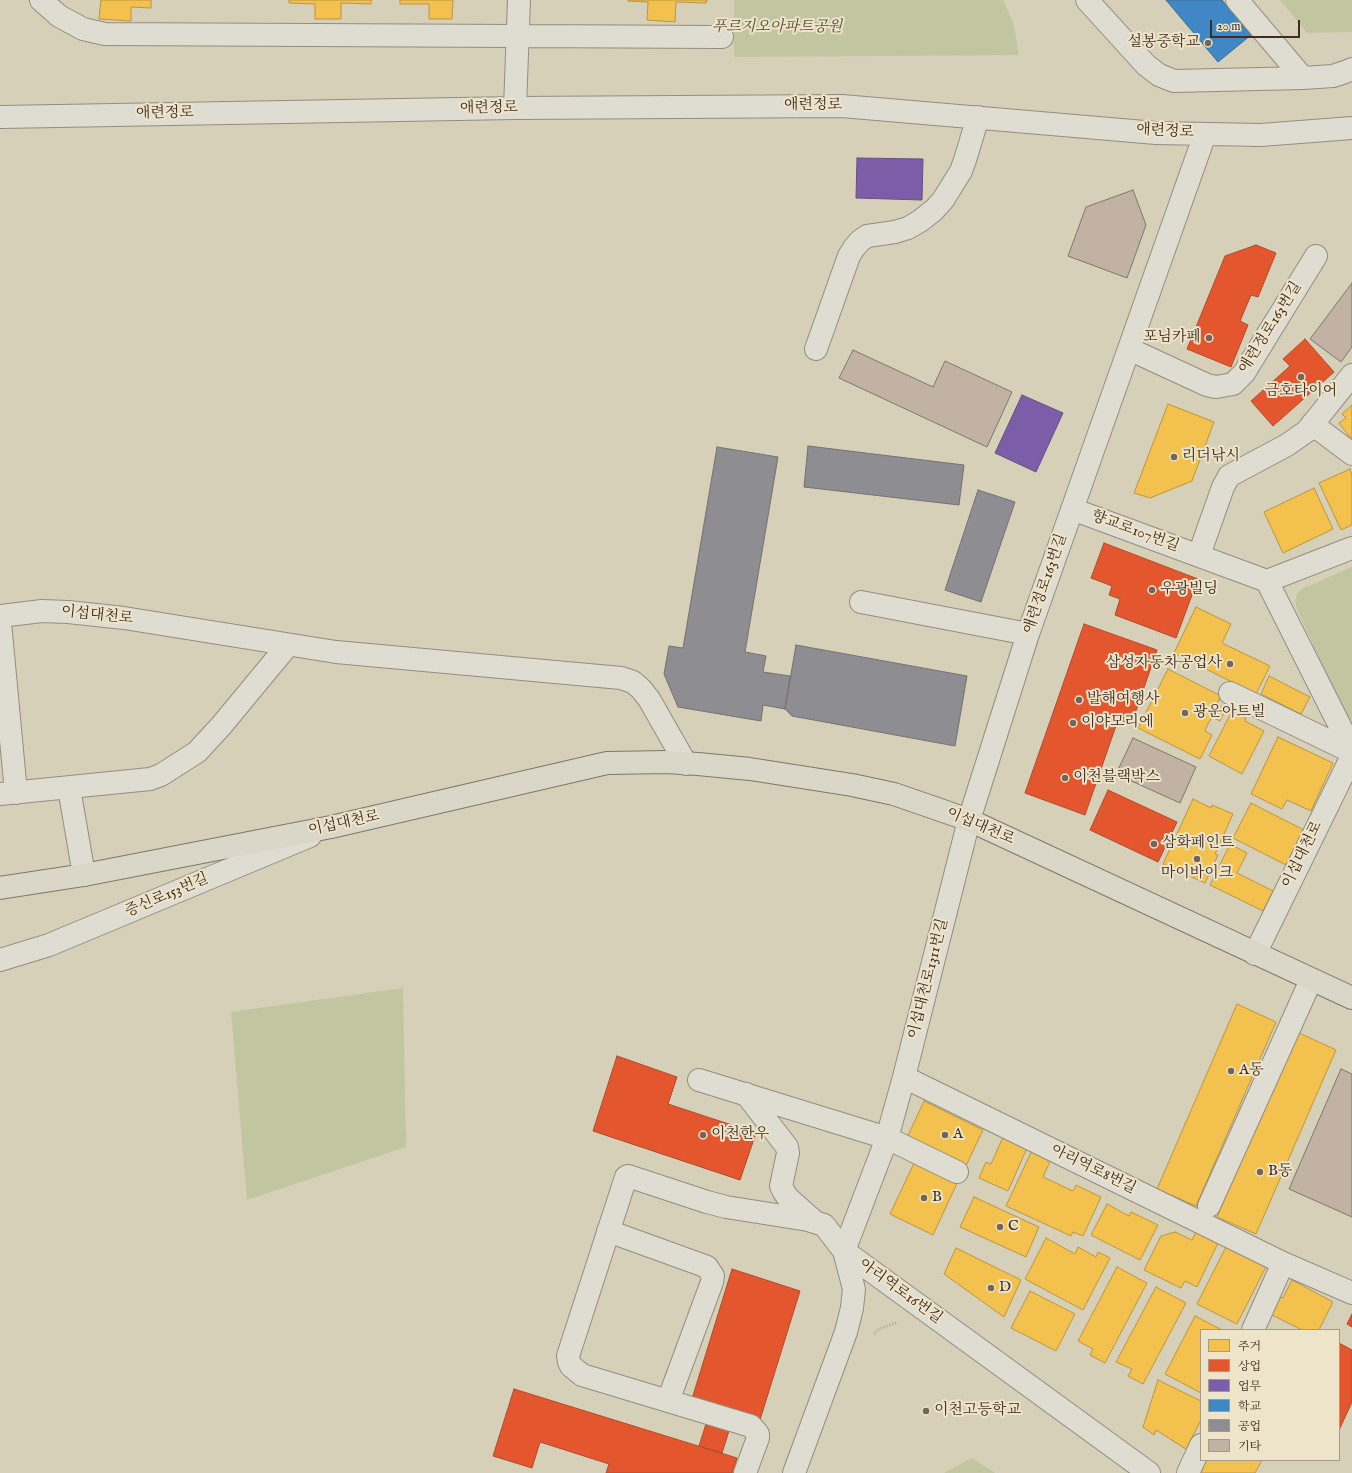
<!DOCTYPE html>
<meta charset="utf-8">
<style>
body{margin:0}
#map{position:relative;width:1352px;height:1473px;overflow:hidden;background:#d6d0b9;font-family:"IM FELL English","Noto Serif KR",serif}
canvas{display:block}
.legend{position:absolute;left:1200px;top:1329px;width:140px;height:132px;box-sizing:border-box;background:#ede4c9;border:1px solid #a79a87;margin:0;padding:5px 7px;list-style:none;font-size:12px;color:#3f2c23}
.legend li{display:flex;align-items:center;gap:8px;height:20px}
.legend b{width:20px;border:1px solid #a79a87}
.scale{position:absolute;left:1210px;top:20px;width:90px;height:18px;box-sizing:border-box;border:2px solid #3f2c23;border-top:0;padding-left:5px;font-size:12px;line-height:14px;white-space:nowrap;color:#3f2c23;-webkit-text-stroke:3px #ede4c9;paint-order:stroke}
</style>
<div id="map">
<canvas width="1352" height="1473"></canvas>
<ul class="legend">
<li><b style="height:11px;background:#f2c14e"></b>주거</li>
<li><b style="height:11px;background:#e4572e"></b>상업</li>
<li><b style="height:11px;background:#7b5ea7"></b>업무</li>
<li><b style="height:11px;background:#3f88c5"></b>학교</li>
<li><b style="height:11px;background:#8d8d92"></b>공업</li>
<li><b style="height:11px;background:#c1b2a3"></b>기타</li>
</ul>
<div class="scale">20 m</div>
</div>
<script>
const g = document.querySelector('canvas').getContext('2d');
g.lineJoin = 'round';
function paint(path, color) { g.fillStyle = color; g.fill(path, 'evenodd'); }
const toPath = rows => new Path2D(rows.map(r => 'M' + r).join(''));
function strokePath(path, color, width, dash) { g.strokeStyle = color; g.lineWidth = width; g.lineCap = dash ? 'butt' : 'round'; g.setLineDash(dash || []); g.stroke(path); }
function drawText(font, color, halo, rows, align = 'center') {
  g.font = font + ' "IM FELL English","Noto Serif KR",serif'; g.lineWidth = 4; g.setLineDash([]); g.textBaseline = 'middle'; g.strokeStyle = halo; g.fillStyle = color; for (const [text, x, y, turn = 0] of rows) {
    g.save(); g.translate(x, y); g.rotate((+turn || 0) * Math.PI / 180); g.textAlign = isNaN(turn) ? turn : align; if (halo) g.strokeText(text, 0, 0); g.fillText(text, 0, 0); g.restore();
  }
}
const green = toPath([
 [734,0,1003,0,1013,22,1019,55,734,57],
 [1280,0,1352,0,1352,32,1307,33],
 [1352,567,1352,731,1297,609,1295,601,1297,594,1302,589],
 [403,988,406,1147,247,1200,231,1012],
 [972,1458,995,1473,944,1473]
]);
const homes = toPath([
 [101,0,151,0,151,8,131,7,131,21,99,19,101,0],
 [289,0,371,0,371,4,341,3,341,19,315,19,315,4,289,3,289,0],
 [400,0,453,0,452,19,429,19,429,4,400,4,400,0],
 [628,0,707,0,706,3,676,2,675,22,647,20,648,2,628,1,628,0],
 [1168,404,1214,422,1192,481,1150,498,1134,493,1168,404],
 [1352,405,1352,440,1339,423,1346,418,1342,414,1352,405],
 [1350,469,1352,475,1352,525,1341,530,1319,483,1350,469],
 [1314,488,1333,529,1283,553,1264,512,1314,488],
 [1196,607,1231,624,1222,643,1270,666,1256,694,1174,653,1196,607],
 [1168,669,1221,696,1217,704,1226,709,1220,721,1212,717,1208,724,1205,731,1212,735,1200,759,1138,728,1168,669],
 [1269,676,1310,697,1301,714,1261,694,1269,676],
 [1232,711,1246,718,1245,721,1264,731,1242,774,1209,756,1232,711],
 [1278,737,1333,763,1311,811,1287,800,1282,809,1251,794,1278,737],
 [1193,799,1211,808,1212,805,1233,814,1215,854,1218,855,1205,883,1163,864,1193,799],
 [1251,803,1304,830,1286,865,1233,838,1251,803],
 [1230,844,1247,853,1237,873,1273,891,1263,911,1210,885,1230,844],
 [1237,1004,1276,1022,1196,1206,1157,1189,1237,1004],
 [1297,1032,1336,1050,1256,1234,1217,1217,1297,1032],
 [924,1101,983,1130,965,1168,906,1140,924,1101],
 [1003,1137,1027,1148,1008,1191,979,1178,986,1162,991,1164,1003,1137],
 [1033,1148,1052,1157,1043,1177,1073,1191,1076,1185,1101,1197,1083,1236,1073,1232,1071,1236,1006,1206,1033,1148],
 [915,1161,958,1181,933,1235,890,1214,915,1161],
 [974,1197,1039,1227,1026,1257,960,1227,974,1197],
 [1107,1204,1129,1216,1131,1212,1158,1225,1140,1260,1091,1235,1107,1204],
 [1175,1232,1192,1240,1196,1232,1218,1243,1197,1287,1185,1281,1181,1288,1144,1270,1161,1236,1175,1232],
 [1046,1238,1075,1254,1078,1247,1096,1257,1098,1252,1110,1258,1083,1310,1025,1279,1046,1238],
 [1229,1241,1269,1261,1237,1324,1197,1304,1229,1241],
 [956,1248,1021,1280,1004,1317,944,1274,956,1248],
 [1117,1267,1147,1283,1105,1363,1090,1355,1093,1349,1078,1341,1117,1267],
 [1292,1280,1333,1302,1319,1330,1302,1330,1270,1314,1280,1297,1283,1298,1292,1280],
 [1156,1287,1186,1303,1143,1384,1128,1376,1132,1369,1116,1362,1156,1287],
 [1030,1291,1075,1314,1056,1351,1011,1328,1030,1291],
 [1195,1316,1222,1330,1201,1330,1201,1393,1165,1374,1195,1316],
 [1158,1380,1201,1401,1201,1420,1186,1449,1156,1430,1154,1435,1143,1427,1158,1380],
 [1202,1460,1262,1460,1255,1473,1196,1473,1202,1460]
]);
const shops = toPath([
 [1256,245,1276,253,1258,297,1251,295,1240,321,1248,325,1231,367,1187,349,1225,256,1256,245],
 [1305,339,1334,372,1273,426,1251,401,1290,366,1283,359,1305,339],
 [1104,543,1198,579,1176,638,1115,615,1120,599,1109,595,1112,586,1091,578,1104,543],
 [1084,624,1157,650,1131,725,1118,720,1085,815,1025,793,1084,624],
 [1108,790,1177,822,1158,862,1090,830,1108,790],
 [617,1056,677,1077,668,1104,756,1133,740,1180,593,1131,617,1056],
 [732,1269,800,1291,759,1423,691,1402,732,1269],
 [1352,1314,1352,1327,1347,1324,1352,1314],
 [1339,1343,1352,1350,1352,1402,1339,1430,1339,1343],
 [514,1389,737,1458,732,1473,606,1473,609,1464,540,1442,532,1468,493,1456,514,1389],
 [711,1408,734,1415,722,1453,699,1446,711,1408]
]);
const offices = toPath([
 [857,158,923,159,922,200,856,198,857,158],
 [1022,395,1063,413,1036,472,995,453,1022,395]
]);
const schools = toPath([
 [1166,0,1222,0,1251,35,1218,62,1166,0]
]);
const industry = toPath([
 [808,446,964,465,959,505,804,487,808,446],
 [717,447,778,457,745,652,766,656,763,672,790,676,785,709,763,705,761,721,678,707,664,674,669,646,683,648,717,447],
 [978,490,1015,502,981,602,945,590,978,490],
 [796,645,967,676,955,746,792,716,785,709,796,645]
]);
const building = toPath([
 [1133,190,1146,225,1127,278,1068,256,1086,207,1133,190],
 [1352,283,1352,347,1341,362,1310,339,1352,283],
 [853,350,933,387,945,361,1012,392,987,447,839,378,853,350],
 [1133,738,1196,767,1180,803,1116,774,1133,738],
 [1341,1069,1352,1074,1352,1217,1289,1189,1341,1069]
]);
const path = toPath([
 [874,1334,879,1329,896,1323]
]);
const minor = toPath([
 [41,0,59,16,83,29,105,34,722,37],
 [1087,0,1146,65,1159,75,1174,81,1303,78],
 [1237,0,1303,78,1333,76,1345,72,1352,69],
 [515,108,519,0],
 [0,117,515,108,842,106,1156,133,1261,135,1352,128],
 [816,349,849,256,854,248,860,241,867,236,895,232,908,228,920,221,934,210,943,200,961,171,965,160,978,117],
 [1129,349,1207,385,1216,387,1233,384,1244,373,1316,256],
 [1312,424,1352,454],
 [1072,509,1267,581,1352,548],
 [1199,555,1223,487,1229,476,1287,445,1307,431,1352,375],
 [1267,581,1352,750],
 [861,602,1028,634],
 [0,616,42,611,68,612,124,618,336,652,621,678,633,682,641,689,649,699,686,764],
 [0,622,16,793],
 [1230,693,1352,752],
 [69,788,84,875],
 [0,794,150,779,161,775,197,752,221,726,288,645],
 [1255,954,1352,756],
 [0,960,49,945,310,836],
 [904,1077,1283,1263,1352,1293],
 [699,1080,887,1138,957,1172],
 [746,1094,787,1147,788,1153,781,1186,784,1192,788,1198,815,1222],
 [1209,1206,1311,980],
 [608,1231,702,1265,707,1267,713,1276,712,1282,668,1401],
 [844,1251,887,1138,904,1077,969,820,1028,634,1205,134],
 [1253,1330,1283,1263],
 [745,1473,758,1438,758,1434,751,1426,582,1375,571,1366,569,1362,568,1356,626,1177,628,1176,707,1202,726,1207,808,1220,824,1225,844,1251,1149,1473],
 [794,1473,846,1332,852,1308,854,1289,844,1251],
 [1188,1473,1201,1445]
]);
const major = toPath([
 [0,888,84,875,331,827,607,763,667,762,698,764,750,769,852,785,894,794,969,820,1352,998]
]);
const markers = [
 [1208,43,4,"#746558"],
 [1209,338,4,"#746558"],
 [1301,377,4,"#746558"],
 [1174,457,4,"#746558"],
 [1152,590,4,"#746558"],
 [1230,664,4,"#746558"],
 [1079,700,4,"#746558"],
 [1185,713,4,"#746558"],
 [1073,723,4,"#746558"],
 [1065,778,4,"#746558"],
 [1154,844,4,"#746558"],
 [1197,859,4,"#746558"],
 [1231,1071,4,"#746558"],
 [703,1135,4,"#746558"],
 [945,1135,4,"#746558"],
 [1260,1172,4,"#746558"],
 [924,1198,4,"#746558"],
 [1000,1227,4,"#746558"],
 [991,1288,4,"#746558"],
 [926,1411,4,"#746558"]
];
const parkNames = [
 ["푸르지오아파트공원",777,28]
];
const poiNames = [
 ["설봉중학교",1200,43,"right"],
 ["포님카페",1201,338,"right"],
 ["금호타이어",1301,392,"center"],
 ["리더낚시",1182,457],
 ["우광빌딩",1160,590],
 ["삼성자동차공업사",1222,664,"right"],
 ["발해여행사",1087,700],
 ["광운아트빌",1193,713],
 ["이야모리에",1081,723],
 ["이천블랙박스",1073,778],
 ["삼화페인트",1162,844],
 ["마이바이크",1197,874,"center"],
 ["A동",1239,1071],
 ["이천한우",711,1135],
 ["A",953,1135],
 ["B동",1268,1172],
 ["B",932,1198],
 ["C",1008,1227],
 ["D",999,1288],
 ["이천고등학교",934,1411]
];
const streetNames = [
 ["애련정로",813,106],
 ["애련정로",489,109,-1],
 ["애련정로",165,114,-1],
 ["애련정로",1165,132,3],
 ["애련정로163번길",1271,328,-58],
 ["향교로107번길",1135,532,20],
 ["애련정로163번길",1046,584,-71],
 ["이섭대천로",97,616,6],
 ["이섭대천로",344,824,-12],
 ["이섭대천로",980,827,23],
 ["이섭대천로",1303,855,-64],
 ["증신로153번길",167,896,-23],
 ["이섭대천로1311번길",929,979,-76],
 ["아리역로8번길",1093,1170,26],
 ["아리역로16번길",900,1292,36]
];
paint(green, '#c1c6a0');
paint(homes, '#f2c14e');
strokePath(homes, '#bc9441', 1);
paint(shops, '#e4572e');
strokePath(shops, '#b24a2b', 1);
paint(offices, '#7b5ea7');
strokePath(offices, '#694f7f', 1);
paint(schools, '#3f88c5');
strokePath(schools, '#3f6c94', 1);
paint(industry, '#8d8d92');
strokePath(industry, '#767071', 1);
paint(building, '#c1b2a3');
strokePath(building, '#7e776b', 1);
strokePath(minor, '#938d7f', 24);
strokePath(major, '#7e776b', 24);
strokePath(path, '#a6a097', 2.5, [1, 2]);
strokePath(minor, '#dfdcd1', 22);
strokePath(major, '#dad6c8', 22);
for (const [x, y, r, color] of markers) { const dot = new Path2D(); dot.arc(x, y, r, 0, 2 * Math.PI); g.fillStyle = color; g.fill(dot); strokePath(dot, '#ede4c9', 1.5); }
drawText('italic 15px', '#564938', '#ede4c9', parkNames);
drawText('15px', '#3f2c23', '#ede4c9', poiNames, 'left');
drawText('15px', '#3f2c23', '#ede4c9', streetNames);
</script>
